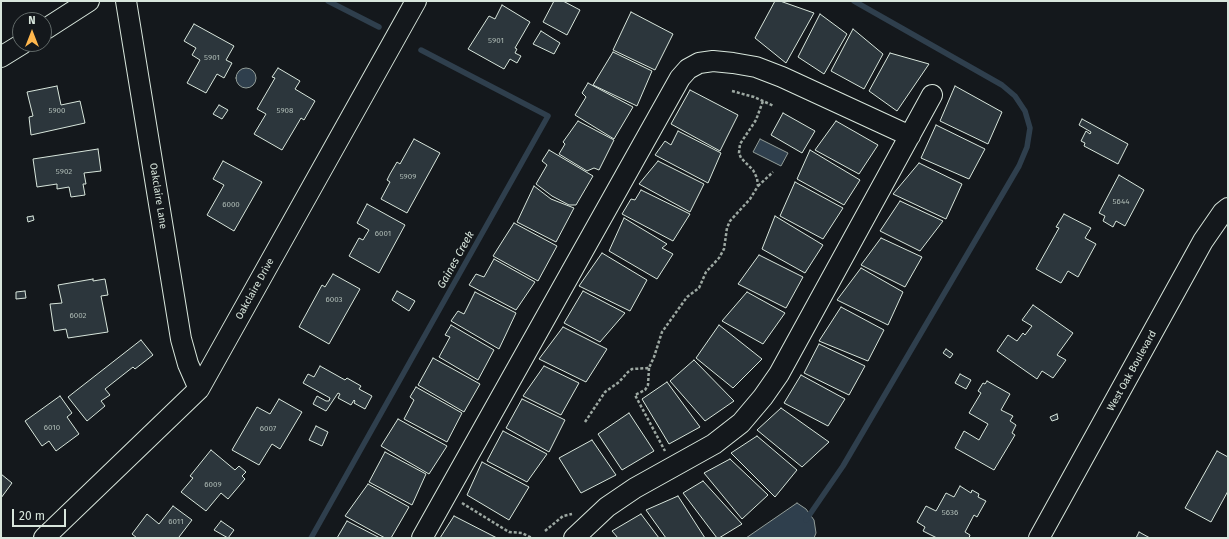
<!DOCTYPE html>
<style>
body{margin:0}
#map{position:relative;width:1229px;height:539px;overflow:hidden;background:#14181c;font-family:"Fira Sans",sans-serif}
canvas{display:block}
.frame{position:absolute;inset:0;border:2px solid #d8e6dc;pointer-events:none}
.north{position:absolute;left:12px;top:12px;width:40px;height:40px;box-sizing:border-box;background:#14181c;border:1px solid #626a69;border-radius:50%;rotate:0deg;font-size:11px;font-weight:700;line-height:16px;text-align:center;color:#d8e6dc}
.north::after{content:'';display:block;margin:auto;width:14px;height:18px;background:#ffb74d;clip-path:polygon(50% 0,100% 100%,50% 72%,0 100%)}
.scale{position:absolute;left:12px;top:509px;width:54px;height:18px;box-sizing:border-box;border:2px solid #d8e6dc;border-top:0;padding-left:5px;font-size:12px;line-height:14px;white-space:nowrap;color:#d8e6dc;-webkit-text-stroke:3px #14181c;paint-order:stroke}
</style>
<div id="map">
<canvas width="1229" height="539"></canvas>
<div class="frame"></div>
<div class="north">N</div>
<div class="scale">20 m</div>
</div>
<script>
const g = document.querySelector('canvas').getContext('2d');
g.lineJoin = 'round';
function paint(path, color) { g.fillStyle = color; g.fill(path, 'evenodd'); }
const toPath = rows => new Path2D(rows.map(r => 'M' + r).join(''));
function strokePath(path, color, width, dash) { g.strokeStyle = color; g.lineWidth = width; g.lineCap = dash ? 'butt' : 'round'; g.setLineDash(dash || []); g.stroke(path); }
function drawText(font, color, halo, rows, align = 'center') {
  g.font = font + ' "Fira Sans",sans-serif'; g.lineWidth = 3; g.setLineDash([]); g.textBaseline = 'middle'; g.strokeStyle = halo; g.fillStyle = color; for (const [text, x, y, turn = 0] of rows) {
    g.save(); g.translate(x, y); g.rotate((+turn || 0) * Math.PI / 180); g.textAlign = isNaN(turn) ? turn : align; if (halo) g.strokeText(text, 0, 0); g.fillText(text, 0, 0); g.restore();
  }
}
const water = toPath([
 '236 78a10 10 0 1 1 20 0a10 10 0 1 1-20 0Z',
 [760,139,788,153,781,166,753,152,760,139],
 [797,503,806,509,814,520,816,533,814,538,746,538,797,503]
]);
const stream = toPath([
 [328,1,379,27],
 [806,520,843,466,1019,166,1027,147,1030,128,1025,111,1015,96,1002,85,854,1],
 [311,538,548,116,421,50]
]);
const building = toPath([
 [554,1,563,1,580,10,567,35,543,22,554,1],
 [775,1,780,1,814,13,786,63,755,38,775,1],
 [502,5,530,22,515,48,517,49,515,53,521,56,517,63,510,59,504,69,468,49,489,16,495,19,502,5],
 [631,12,673,34,655,70,613,50,631,12],
 [820,14,847,34,824,74,798,57,820,14],
 [194,24,234,46,226,60,232,63,224,78,217,74,206,93,187,83,200,60,192,55,196,48,184,41,194,24],
 [853,29,883,54,864,89,831,71,853,29],
 [541,31,560,43,554,54,533,44,541,31],
 [613,52,652,71,637,106,593,85,613,52],
 [890,53,929,64,897,111,869,91,890,53],
 [278,68,300,81,295,89,315,101,304,120,301,118,282,150,254,134,266,114,257,109,275,78,272,77,278,68],
 [588,83,633,107,614,139,575,115,586,97,582,93,588,83],
 [57,86,61,105,80,101,85,123,31,135,29,117,33,116,27,92,57,86],
 [955,86,1002,112,988,144,940,121,955,86],
 [690,90,738,115,720,151,671,124,690,90],
 [219,105,228,110,222,119,213,114,219,105],
 [783,113,815,131,802,153,771,135,783,113],
 [1082,119,1128,144,1118,164,1084,146,1085,143,1081,141,1086,131,1090,134,1091,132,1079,125,1082,119],
 [578,121,614,140,599,170,594,168,587,171,559,154,565,144,563,142,578,121],
 [836,121,878,145,859,174,815,150,836,121],
 [936,125,985,149,969,179,921,158,936,125],
 [678,131,721,153,708,183,655,155,665,141,671,145,678,131],
 [414,139,440,153,407,213,381,199,390,182,387,180,390,174,397,162,400,164,414,139],
 [98,149,101,171,84,173,86,184,83,184,85,195,71,197,69,187,57,189,57,184,37,187,33,159,98,149],
 [549,150,593,176,576,205,569,205,552,196,536,184,547,165,542,161,549,150],
 [810,150,860,180,844,205,797,179,810,150],
 [223,161,262,182,234,231,207,215,224,185,213,179,223,161],
 [658,161,704,184,690,212,639,184,658,161],
 [919,163,962,184,946,219,893,194,919,163],
 [1119,175,1144,190,1125,226,1116,221,1113,227,1103,221,1105,216,1099,213,1119,175],
 [795,182,843,208,823,239,780,216,795,182],
 [534,186,551,199,574,208,556,242,517,222,534,186],
 [641,190,690,214,673,241,622,214,631,199,635,200,641,190],
 [900,201,943,221,920,251,880,231,900,201],
 [367,204,405,225,379,273,349,256,359,238,363,240,369,230,357,223,367,204],
 [1064,214,1091,228,1085,238,1096,244,1078,277,1068,271,1061,283,1036,269,1059,228,1056,227,1064,214],
 [33,216,34,220,28,222,27,217,33,216],
 [775,216,823,245,805,273,762,249,775,216],
 [624,218,667,244,662,248,673,254,657,279,609,251,624,218],
 [514,223,557,246,538,281,493,256,514,223],
 [881,238,922,257,905,287,861,265,881,238],
 [602,253,647,280,630,311,579,286,602,253],
 [759,255,803,277,786,308,738,284,759,255],
 [494,259,535,282,516,310,469,285,476,274,484,277,494,259],
 [861,268,903,292,888,325,837,300,861,268],
 [333,274,360,289,329,344,299,327,322,285,325,287,333,274],
 [93,279,93,281,105,279,108,295,101,296,108,332,68,338,66,329,54,331,50,304,62,303,58,285,93,279],
 [25,291,26,298,16,299,16,292,25,291],
 [397,291,415,301,409,311,392,300,397,291],
 [583,291,625,313,600,342,564,323,583,291],
 [475,292,516,313,499,349,451,321,458,311,464,314,475,292],
 [747,292,785,313,763,344,722,321,747,292],
 [1033,305,1073,333,1057,355,1066,360,1053,378,1042,371,1037,379,997,351,1008,335,1017,341,1023,333,1025,335,1032,326,1022,320,1033,305],
 [841,307,884,330,868,361,819,341,841,307],
 [451,325,494,350,478,380,439,357,450,337,445,335,451,325],
 [719,325,762,359,733,388,696,358,719,325],
 [563,327,607,349,586,382,539,359,563,327],
 [141,340,153,355,135,369,133,367,105,389,110,395,101,401,105,406,87,421,68,397,141,340],
 [819,344,865,366,849,395,804,373,819,344],
 [946,349,953,354,950,358,943,353,946,349],
 [433,358,480,384,464,412,418,385,433,358],
 [694,360,734,401,705,421,670,381,694,360],
 [320,366,345,380,347,378,361,386,359,389,372,396,365,409,354,403,355,401,354,400,351,405,338,398,340,394,338,393,326,411,313,404,317,396,326,401,329,401,330,398,303,383,308,374,314,377,320,366],
 [544,366,579,383,561,415,523,396,544,366],
 [960,374,971,380,966,389,955,383,960,374],
 [801,375,845,399,828,426,784,403,801,375],
 [987,381,1010,394,1001,410,1013,416,1010,421,1016,425,1012,433,1015,435,994,470,955,448,964,431,979,440,988,424,969,413,981,393,978,391,983,383,985,384,987,381],
 [667,382,700,427,669,444,642,399,667,382],
 [416,387,462,413,447,442,404,419,414,400,410,397,416,387],
 [60,396,72,413,67,417,79,434,56,451,49,441,42,446,25,421,60,396],
 [279,399,302,412,280,449,272,444,259,465,232,450,257,407,270,414,279,399],
 [522,399,565,420,549,452,506,428,522,399],
 [781,408,829,442,802,467,757,430,781,408],
 [629,413,654,451,622,470,598,434,629,413],
 [1057,414,1058,419,1052,421,1050,417,1057,414],
 [398,419,447,446,429,474,381,446,398,419],
 [316,426,328,432,322,446,309,440,316,426],
 [503,431,547,454,527,482,487,461,503,431],
 [757,436,797,470,775,497,731,453,757,436],
 [592,440,616,475,581,493,559,458,592,440],
 [211,450,235,470,239,466,246,472,242,476,245,479,228,499,221,493,206,511,181,492,193,478,190,476,211,450],
 [1217,451,1228,457,1228,491,1211,522,1185,508,1217,451],
 [385,452,426,474,412,505,369,482,385,452],
 [730,459,768,495,742,519,704,473,730,459],
 [482,462,529,487,509,520,467,495,482,462],
 [1,474,12,483,1,498,1,474],
 [703,481,742,524,719,538,717,538,683,493,703,481],
 [368,484,409,507,391,538,385,538,345,516,368,484],
 [960,486,971,493,972,490,979,494,978,497,986,501,977,517,974,515,965,532,970,535,969,538,937,538,923,531,925,527,917,522,926,506,936,511,946,493,954,497,960,486],
 [678,496,705,538,666,538,646,510,678,496],
 [173,506,192,520,179,537,180,538,137,538,132,534,147,514,159,524,173,506],
 [641,514,659,538,618,538,612,531,641,514],
 [454,516,497,538,440,538,454,516],
 [221,521,234,530,228,538,214,530,221,521],
 [347,521,380,538,337,538,347,521],
 [1139,532,1150,538,1136,538,1139,532]
]);
const path = toPath([
 [732,91,754,97,774,106],
 [758,186,773,172],
 [649,368,648,385,645,390,635,395,665,451],
 [585,422,605,392,619,382,628,372,632,369,649,368,654,357,662,332,687,297,699,288,706,272,719,258,724,249,727,228,730,221,750,199,758,186,757,178,753,170,741,158,739,153,740,144,756,120,763,101],
 [462,503,509,532,522,533,532,538],
 [545,531,563,516,572,514]
]);
const minor = toPath([
 [126,1,181,339,188,364,199,389],
 [44,30,89,1],
 [1,57,22,44],
 [44,538,199,389,416,1],
 [422,538,680,78,688,69,699,63,713,61,733,63,756,67,782,77,910,136],
 [574,538,607,507,635,488,714,444,741,423,763,397,779,374,932,95],
 [1039,538,1203,241,1223,212,1228,208]
]);
const numberNames = [
 ["5901",496,41],
 ["5901",212,58],
 ["5900",57,111],
 ["5908",285,111],
 ["5902",64,172],
 ["5909",408,177],
 ["5644",1121,202],
 ["6000",231,205],
 ["6001",383,234],
 ["6003",334,300],
 ["6002",78,316],
 ["6010",52,428],
 ["6007",268,429],
 ["6009",213,485],
 ["5636",950,513],
 ["6011",176,522]
];
const streetNames = [
 ["Oakclaire Lane",158,196,81],
 ["Oakclaire Drive",255,289,-61],
 ["West Oak Boulevard",1132,371,-61]
];
const waterNames = [
 ["Gaines Creek",456,260,-61]
];
paint(water, '#2f3f4d');
strokePath(water, '#939e99', 1);
strokePath(stream, '#2f3f4d', 5.5);
paint(building, '#2c363c');
strokePath(building, '#d8e6dc', 1);
strokePath(minor, '#d8e6dc', 22);
strokePath(path, '#9da8a2', 2.5, [3, 2]);
strokePath(minor, '#14181c', 20);
drawText('8px', '#adbab4', null, numberNames);
drawText('10px', '#d8e6dc', '#14181c', streetNames);
drawText('italic 11px', '#d8e6dc', '#14181c', waterNames);
</script>
